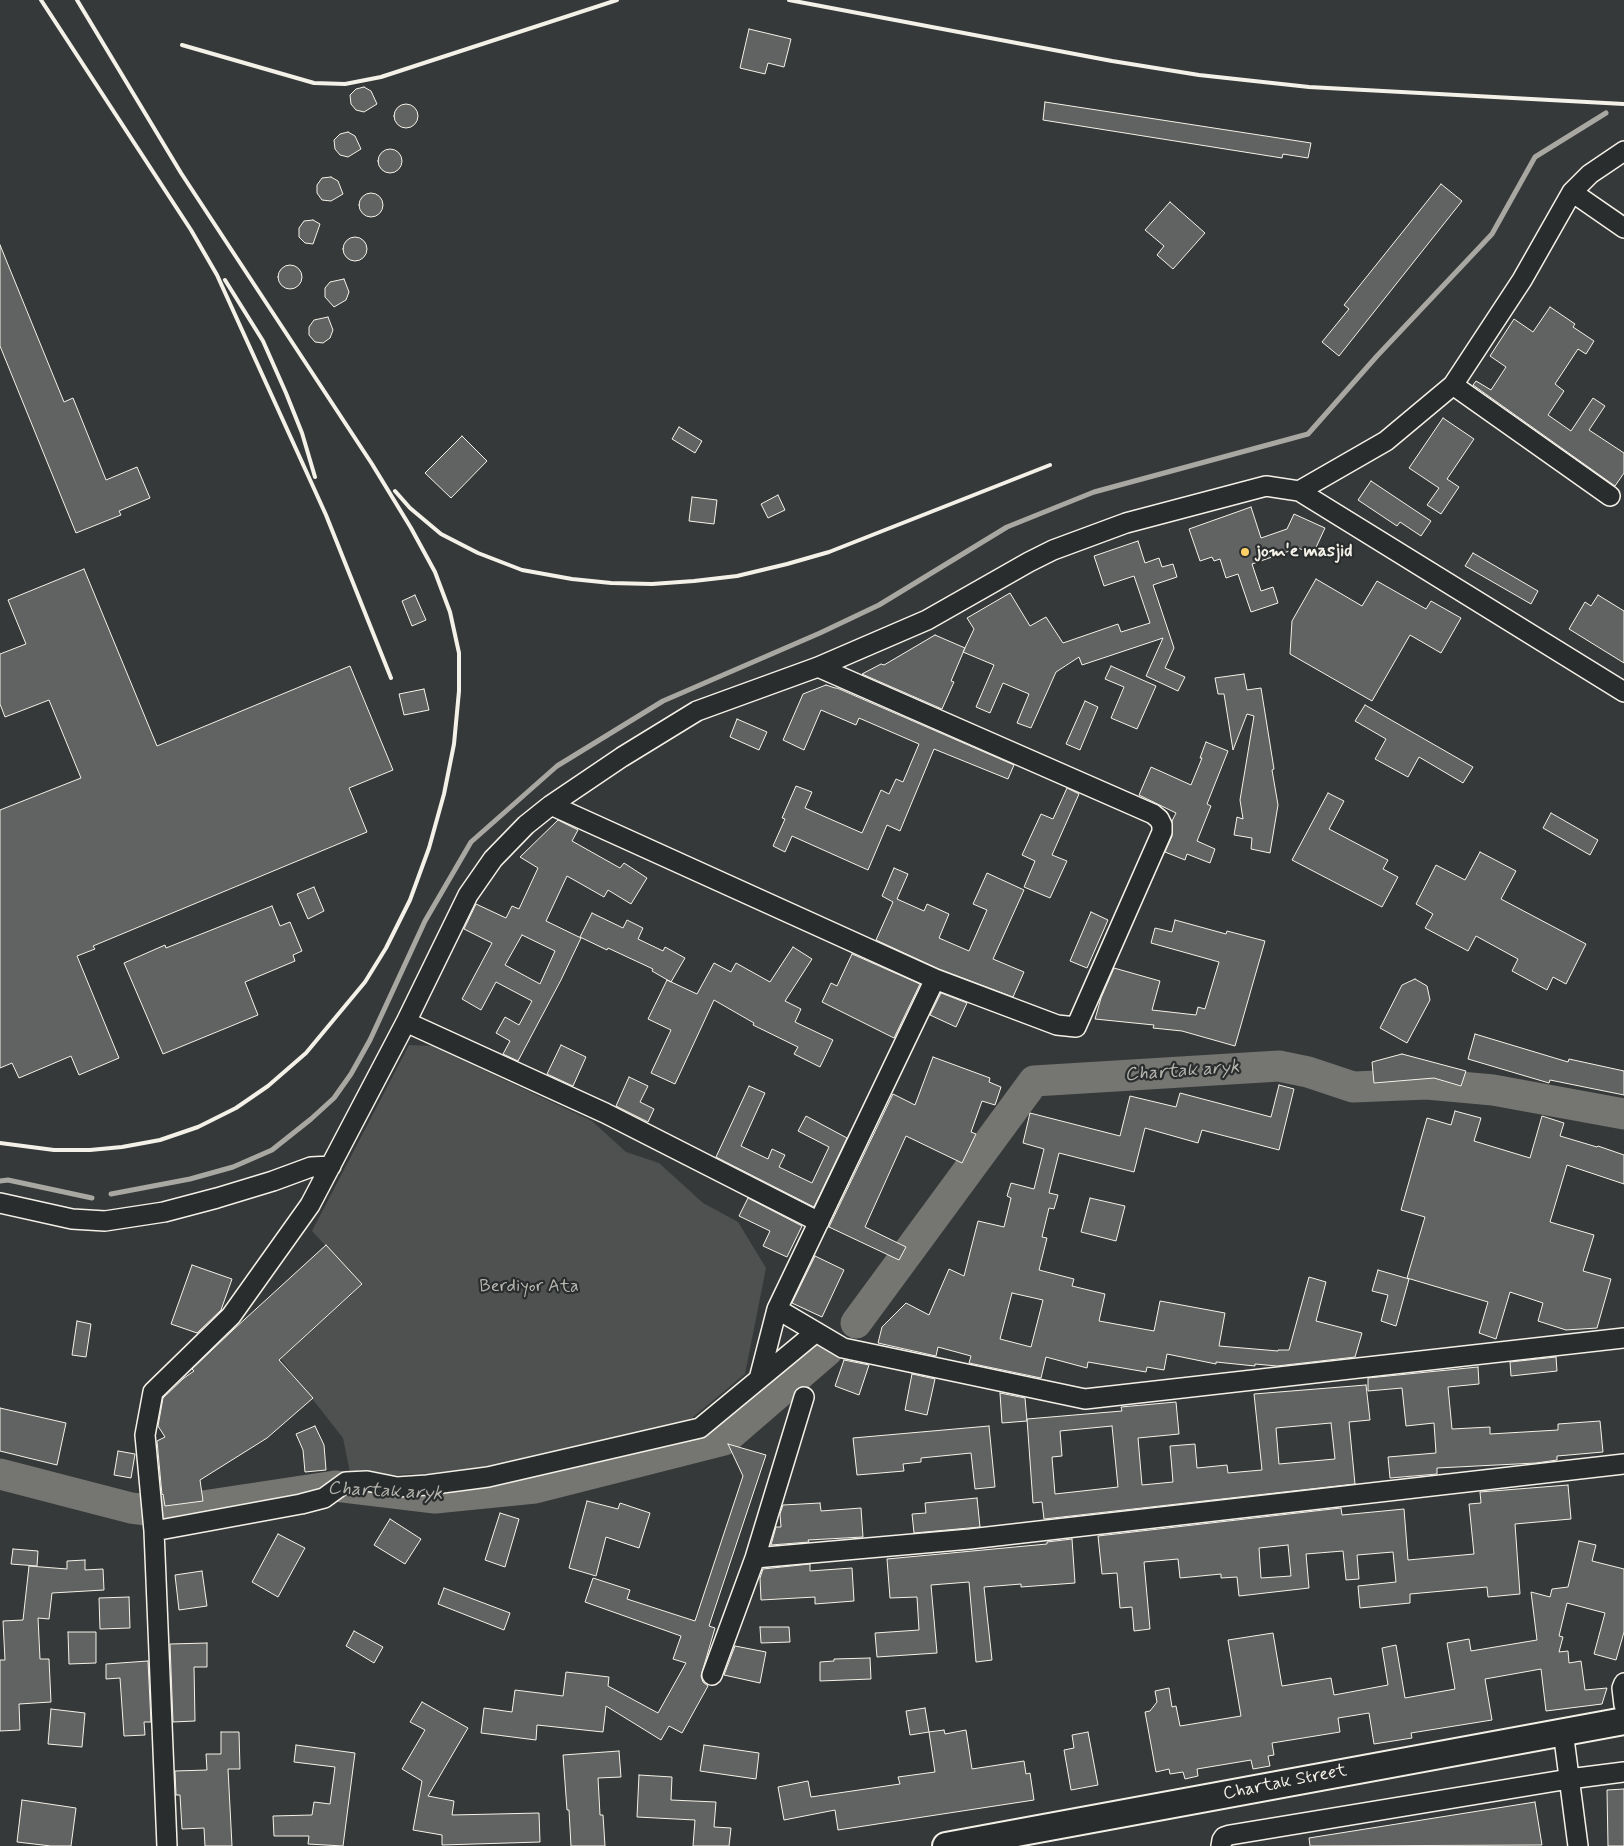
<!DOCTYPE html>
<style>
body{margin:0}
canvas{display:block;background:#363939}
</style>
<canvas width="1624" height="1846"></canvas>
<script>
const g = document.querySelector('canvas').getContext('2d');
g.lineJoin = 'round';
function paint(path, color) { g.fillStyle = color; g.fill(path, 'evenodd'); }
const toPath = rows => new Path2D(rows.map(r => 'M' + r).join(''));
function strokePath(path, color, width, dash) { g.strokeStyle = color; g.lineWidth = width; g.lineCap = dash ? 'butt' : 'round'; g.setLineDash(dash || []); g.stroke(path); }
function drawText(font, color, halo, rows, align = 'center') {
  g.font = font + ' Mynerve,sans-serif'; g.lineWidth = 4.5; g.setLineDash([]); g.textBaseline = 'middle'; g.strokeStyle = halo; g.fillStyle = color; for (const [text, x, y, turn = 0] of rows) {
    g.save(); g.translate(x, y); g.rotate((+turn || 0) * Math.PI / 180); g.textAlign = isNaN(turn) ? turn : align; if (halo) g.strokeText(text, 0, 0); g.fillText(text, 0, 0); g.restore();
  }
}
const green = toPath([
 [409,1045,432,1046,592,1121,626,1152,659,1163,703,1203,738,1222,766,1268,745,1374,687,1422,496,1465,433,1473,351,1477,343,1438,281,1359,362,1285,312,1231]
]);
const stream = toPath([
 [0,1181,8,1180,92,1198],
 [111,1194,190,1179,233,1167,272,1150,311,1119,334,1098,351,1074,370,1040,425,921,471,842,557,766,663,701,820,633,879,605,1007,527,1094,492,1308,434,1377,356,1492,234,1535,157,1606,113]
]);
const river = toPath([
 [856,1323,1034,1081,1279,1066,1308,1072,1353,1087,1427,1084,1493,1090,1624,1114],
 [0,1474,131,1508,163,1512,335,1486,435,1498,535,1488,724,1440,827,1351]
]);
const building = toPath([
 [749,29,791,39,784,67,768,63,765,74,740,68,749,29],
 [364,87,371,91,377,104,364,112,356,110,351,104,350,95,356,89,364,87],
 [1045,102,1311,143,1308,158,1283,154,1282,158,1043,120,1045,102],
 '394 116a12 12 0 1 1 24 0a12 12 0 1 1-24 0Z',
 [348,132,355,136,361,149,348,157,340,155,335,149,334,140,340,134,348,132],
 '378 161a12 12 0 1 1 24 0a12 12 0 1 1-24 0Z',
 [331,177,338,181,343,194,331,201,322,200,317,193,317,185,322,178,331,177],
 [1441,184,1462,201,1339,356,1322,342,1349,309,1344,305,1441,184],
 '359 205a12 12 0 1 1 24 0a12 12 0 1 1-24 0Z',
 [1170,202,1205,233,1173,269,1157,255,1164,246,1145,230,1170,202],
 [313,220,320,224,313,244,305,243,299,237,299,228,304,221,313,220],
 '343 249a12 12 0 1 1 24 0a12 12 0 1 1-24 0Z',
 [0,245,64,402,73,398,106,480,137,467,150,498,119,511,121,515,76,533,0,346,0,245],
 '278 277a12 12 0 1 1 24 0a12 12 0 1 1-24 0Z',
 [344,279,349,292,346,300,334,307,325,297,325,288,330,282,344,279],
 [1550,307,1575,324,1573,327,1594,341,1586,354,1578,349,1555,384,1564,391,1548,415,1571,431,1593,398,1605,406,1589,430,1624,453,1624,473,1615,486,1473,385,1476,381,1491,390,1506,367,1490,356,1514,319,1533,332,1550,307],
 [328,317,333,330,330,338,323,343,315,342,309,335,309,327,314,320,328,317],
 [1443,418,1474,439,1447,479,1459,487,1441,514,1427,505,1439,488,1409,468,1443,418],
 [679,427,702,441,695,453,672,439,679,427],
 [462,436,487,461,451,498,425,473,462,436],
 [1371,481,1431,521,1421,536,1400,522,1397,526,1358,500,1371,481],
 [778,495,785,510,768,518,761,504,778,495],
 [692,497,717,500,714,524,689,521,692,497],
 [1251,507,1261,538,1287,529,1294,514,1325,528,1313,554,1298,548,1252,564,1261,591,1273,587,1278,603,1251,612,1238,574,1226,578,1220,559,1214,561,1212,557,1200,561,1189,529,1251,507],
 [1138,541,1145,563,1159,558,1162,567,1173,564,1177,577,1153,585,1174,648,1165,668,1185,677,1178,691,1146,676,1163,638,1082,665,1079,657,1056,672,1031,728,1017,723,1029,694,1003,683,990,713,976,707,994,665,963,652,974,629,967,618,1010,593,1030,626,1046,617,1063,643,1118,624,1121,632,1150,623,1134,576,1104,586,1094,556,1138,541],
 [1473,553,1538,591,1531,604,1465,566,1473,553],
 [84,569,157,746,350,666,393,770,349,788,367,832,93,946,95,949,77,956,119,1058,79,1075,71,1056,19,1078,12,1063,0,1068,0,810,81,778,49,700,5,717,0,704,0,654,26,644,8,600,84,569],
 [1316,579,1362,606,1377,581,1426,609,1431,601,1461,618,1441,653,1410,635,1372,701,1290,654,1292,621,1316,579],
 [415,595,426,620,412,626,402,601,415,595],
 [1598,595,1624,611,1624,663,1569,629,1585,602,1591,606,1598,595],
 [935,635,965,648,951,681,954,682,942,709,862,674,881,664,884,665,935,635],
 [1111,666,1156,686,1137,729,1111,718,1124,687,1105,679,1111,666],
 [1244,674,1247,690,1261,688,1274,769,1272,770,1278,805,1270,853,1251,849,1252,838,1234,835,1237,817,1243,819,1240,800,1254,716,1247,714,1233,750,1224,694,1218,694,1215,678,1244,674],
 [826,685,835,688,837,688,1014,765,1008,779,934,749,900,831,887,825,868,870,792,836,785,852,773,846,785,819,782,818,796,786,812,792,805,808,862,833,881,790,889,794,896,779,903,782,919,744,859,718,856,725,821,710,804,750,783,740,803,694,826,685],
 [424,689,429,710,404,715,399,694,424,689],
 [1085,701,1098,707,1080,750,1066,744,1085,701],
 [1365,705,1473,767,1463,783,1419,757,1408,777,1375,759,1386,739,1355,721,1365,705],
 [737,719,767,732,759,750,730,737,737,719],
 [1206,742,1228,751,1207,804,1211,806,1197,841,1215,849,1210,863,1187,854,1185,860,1165,852,1172,836,1172,821,1176,813,1139,795,1151,767,1191,785,1202,758,1200,758,1206,742],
 [1067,788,1079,794,1052,855,1067,861,1050,898,1024,887,1035,861,1022,855,1041,814,1053,819,1067,788],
 [1328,793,1344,801,1329,829,1388,860,1383,869,1398,877,1382,907,1292,860,1328,793],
 [1551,813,1598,840,1590,855,1543,828,1551,813],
 [558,820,578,830,572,841,620,868,624,863,647,878,631,904,608,890,604,897,567,876,546,921,581,938,561,980,518,1061,503,1054,510,1041,496,1033,505,1017,519,1025,532,1001,496,982,481,1010,462,999,492,943,464,929,476,904,506,918,512,906,519,909,538,868,520,857,558,820],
 [522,935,555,951,540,984,505,965,522,935],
 [1480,852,1516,871,1501,899,1586,944,1566,984,1553,977,1547,990,1512,971,1518,959,1476,936,1468,951,1425,928,1433,914,1416,904,1436,865,1465,880,1480,852],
 [894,868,908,874,897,899,924,911,927,904,949,914,939,938,969,951,987,910,973,904,987,873,1024,890,993,959,1024,972,1013,997,939,969,876,940,893,902,882,896,894,868],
 [314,887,324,911,308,919,297,894,314,887],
 [272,906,280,926,290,922,302,951,293,955,295,961,245,982,258,1015,163,1054,124,963,165,945,166,948,272,906],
 [1091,912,1108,920,1087,968,1070,961,1091,912],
 [592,913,623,928,627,920,643,928,638,939,663,951,665,947,685,958,671,982,652,971,653,969,608,948,607,950,580,937,592,913],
 [1175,920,1226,934,1227,931,1265,941,1235,1046,1182,1031,1153,1028,1154,1025,1095,1019,1101,998,1114,968,1160,981,1152,1010,1196,1015,1198,1007,1205,1009,1219,962,1151,943,1155,928,1172,932,1175,920],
 [793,947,812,959,785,1001,801,1009,795,1022,833,1040,820,1067,794,1054,798,1047,753,1025,754,1023,714,1000,675,1084,651,1073,671,1030,648,1019,667,980,697,994,714,963,731,972,736,963,770,982,793,947],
 [852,954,920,984,894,1038,822,1002,831,983,837,986,852,954],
 [1415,979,1427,986,1430,1000,1407,1043,1380,1028,1402,985,1415,979],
 [941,993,967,1003,956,1027,930,1015,941,993],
 [1475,1034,1568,1062,1569,1059,1624,1071,1624,1095,1550,1080,1549,1083,1468,1059,1475,1034],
 [561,1045,586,1057,573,1086,547,1074,561,1045],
 [1402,1054,1466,1071,1461,1086,1434,1078,1374,1083,1372,1062,1402,1054],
 [933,1057,990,1078,989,1082,1001,1087,995,1105,982,1101,971,1132,976,1134,962,1163,906,1136,865,1227,906,1247,899,1260,829,1227,893,1094,915,1105,933,1057],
 [629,1077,648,1086,640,1102,654,1109,648,1122,616,1106,629,1077],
 [1279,1085,1294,1089,1279,1150,1202,1130,1198,1143,1145,1128,1134,1172,1059,1153,1049,1193,1058,1195,1054,1209,1049,1208,1042,1237,1047,1238,1039,1270,1074,1279,1072,1286,1105,1294,1099,1321,1154,1331,1160,1301,1225,1313,1219,1346,1278,1351,1278,1350,1289,1350,1309,1277,1326,1282,1316,1321,1362,1333,1355,1357,1277,1366,1255,1364,1255,1366,1216,1362,1216,1364,1167,1354,1164,1370,1147,1367,1146,1372,1088,1362,1087,1368,1046,1357,1041,1378,969,1363,971,1356,938,1347,936,1356,878,1343,882,1327,906,1303,929,1315,949,1269,964,1276,978,1221,1004,1227,1011,1198,1007,1196,1011,1183,1034,1189,1044,1149,1023,1143,1030,1113,1120,1136,1130,1096,1176,1107,1180,1093,1271,1117,1279,1085],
 [1012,1293,1043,1300,1031,1347,1000,1339,1012,1293],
 [749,1086,765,1093,741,1146,768,1159,772,1149,785,1155,779,1167,812,1183,829,1147,798,1131,806,1116,847,1138,814,1207,716,1157,749,1086],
 [1455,1111,1481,1118,1474,1141,1530,1158,1542,1116,1564,1123,1560,1136,1597,1147,1598,1146,1624,1155,1624,1184,1567,1165,1550,1222,1594,1235,1583,1271,1611,1279,1597,1328,1566,1330,1538,1321,1543,1303,1510,1292,1496,1339,1479,1333,1488,1302,1407,1278,1425,1217,1401,1210,1427,1118,1451,1125,1455,1111],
 [748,1198,802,1226,787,1257,763,1246,770,1231,739,1216,748,1198],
 [1090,1198,1125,1206,1116,1241,1081,1232,1090,1198],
 [326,1245,362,1284,279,1360,313,1398,267,1438,200,1480,203,1501,165,1506,163,1494,162,1495,157,1441,165,1437,158,1426,163,1398,184,1378,194,1371,192,1369,233,1330,326,1245],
 [815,1256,844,1270,822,1317,792,1303,815,1256],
 [192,1265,232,1279,221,1310,197,1333,171,1324,192,1265],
 [1378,1270,1409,1279,1396,1326,1381,1321,1388,1295,1372,1291,1378,1270],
 [77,1321,91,1324,86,1357,72,1355,77,1321],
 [1556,1357,1557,1371,1511,1376,1510,1362,1556,1357],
 [844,1360,869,1365,859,1395,835,1386,844,1360],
 [1478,1367,1479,1384,1448,1387,1452,1429,1490,1427,1490,1434,1558,1430,1558,1424,1600,1421,1603,1452,1557,1456,1557,1460,1536,1463,1437,1468,1437,1474,1390,1478,1388,1457,1436,1453,1434,1423,1406,1426,1402,1388,1368,1391,1368,1378,1478,1367],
 [912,1374,935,1379,927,1415,905,1410,912,1374],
 [1366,1385,1370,1420,1349,1422,1355,1484,1044,1519,1042,1502,1033,1503,1027,1419,1122,1411,1121,1407,1176,1402,1179,1434,1138,1438,1142,1485,1173,1482,1170,1446,1195,1444,1197,1468,1227,1465,1228,1473,1262,1470,1254,1394,1366,1385],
 [1331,1423,1335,1459,1279,1464,1276,1428,1331,1423],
 [1112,1426,1118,1487,1055,1494,1052,1457,1062,1456,1060,1431,1112,1426],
 [1000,1393,1025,1398,1027,1421,1002,1423,1000,1393],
 [0,1408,66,1423,57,1465,0,1451,0,1408],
 [315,1426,324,1445,326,1470,305,1472,303,1450,296,1434,315,1426],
 [989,1426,995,1487,975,1489,971,1453,921,1458,921,1462,903,1464,904,1471,857,1475,853,1438,989,1426],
 [728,1444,766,1455,709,1626,715,1628,701,1676,703,1682,708,1686,682,1733,669,1726,661,1740,606,1706,603,1732,537,1725,536,1740,481,1733,484,1708,512,1712,515,1690,563,1696,566,1672,609,1677,608,1686,658,1713,686,1663,673,1659,681,1636,585,1602,593,1578,630,1590,627,1599,695,1621,743,1476,728,1444],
 [118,1451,135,1454,131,1478,114,1475,118,1451],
 [1568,1485,1571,1519,1515,1524,1520,1594,1488,1597,1487,1587,1410,1594,1410,1603,1360,1608,1358,1586,1396,1582,1393,1552,1357,1555,1359,1579,1346,1580,1343,1551,1306,1554,1309,1588,1239,1596,1237,1577,1221,1578,1221,1574,1180,1578,1178,1559,1144,1562,1150,1629,1134,1631,1132,1607,1120,1608,1117,1573,1102,1574,1098,1536,1341,1508,1342,1515,1404,1509,1408,1560,1474,1554,1469,1504,1481,1503,1480,1492,1568,1485],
 [1288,1545,1291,1576,1261,1578,1259,1548,1288,1545],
 [977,1498,980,1527,914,1533,912,1514,926,1513,925,1503,977,1498],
 [587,1501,618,1509,620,1503,650,1513,639,1548,606,1537,596,1576,569,1568,587,1501],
 [820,1503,821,1511,861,1508,863,1537,808,1540,809,1542,771,1545,776,1527,781,1527,780,1514,783,1505,820,1503],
 [500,1513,519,1519,505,1567,485,1560,500,1513],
 [390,1519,421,1539,405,1564,374,1545,390,1519],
 [278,1534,305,1548,278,1597,252,1582,278,1534],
 [1072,1539,1075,1583,1021,1587,1021,1584,984,1587,992,1660,976,1662,969,1582,931,1585,937,1653,877,1657,875,1633,919,1630,917,1597,890,1598,887,1559,1047,1544,1047,1542,1072,1539],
 [1579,1541,1596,1545,1592,1561,1624,1569,1624,1632,1616,1660,1594,1654,1605,1613,1567,1603,1559,1636,1563,1637,1559,1652,1568,1651,1569,1663,1581,1661,1585,1690,1607,1688,1602,1704,1546,1711,1541,1669,1485,1679,1492,1720,1411,1733,1412,1738,1374,1744,1369,1713,1338,1718,1340,1732,1272,1743,1274,1755,1268,1756,1270,1766,1253,1769,1251,1760,1197,1769,1198,1776,1185,1779,1183,1772,1170,1774,1169,1769,1156,1772,1145,1712,1150,1711,1157,1702,1155,1691,1169,1688,1172,1707,1176,1706,1180,1726,1241,1716,1228,1640,1273,1633,1282,1686,1331,1678,1334,1695,1388,1685,1382,1648,1396,1645,1405,1698,1455,1689,1447,1643,1469,1639,1471,1651,1537,1640,1531,1592,1550,1597,1552,1589,1568,1587,1579,1541],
 [13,1549,38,1551,37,1566,11,1564,13,1549],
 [85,1560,85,1570,103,1569,104,1590,52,1593,49,1619,38,1618,40,1659,49,1659,51,1702,19,1704,20,1730,0,1731,0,1660,5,1660,3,1621,23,1620,29,1566,67,1569,67,1561,85,1560],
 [810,1564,810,1571,852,1568,854,1601,815,1604,815,1597,761,1600,760,1578,763,1569,810,1564],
 [202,1571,207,1606,179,1610,175,1575,202,1571],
 [444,1588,510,1613,504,1630,438,1604,444,1588],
 [129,1597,130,1628,100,1629,99,1598,129,1597],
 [760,1627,789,1627,790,1642,761,1643,760,1627],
 [354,1631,383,1647,374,1663,346,1646,354,1631],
 [68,1632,96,1632,96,1663,69,1664,68,1632],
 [207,1643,207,1667,194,1667,195,1721,173,1722,170,1644,207,1643],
 [735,1646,766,1652,760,1683,724,1675,735,1646],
 [870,1658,871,1679,820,1681,820,1662,834,1661,834,1659,870,1658],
 [148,1661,151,1722,144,1722,145,1735,124,1736,120,1678,106,1679,106,1664,148,1661],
 [422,1702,468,1728,428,1796,454,1801,452,1815,539,1813,540,1842,442,1845,442,1835,413,1830,422,1781,402,1769,425,1730,410,1722,422,1702],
 [925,1708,929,1732,910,1735,906,1711,925,1708],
 [51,1709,85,1713,82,1747,48,1744,51,1709],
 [944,1730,945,1734,966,1730,972,1769,1024,1761,1026,1774,1030,1773,1034,1800,838,1830,835,1810,784,1820,778,1787,808,1781,811,1797,900,1784,898,1777,935,1772,929,1732,944,1730],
 [221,1732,239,1732,240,1769,228,1769,232,1846,205,1846,204,1828,182,1829,180,1795,176,1795,175,1771,207,1770,206,1754,221,1754,221,1732],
 [1088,1732,1098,1785,1071,1790,1064,1750,1074,1748,1072,1735,1088,1732],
 [296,1745,355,1753,343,1846,308,1844,309,1836,274,1836,273,1816,312,1815,314,1802,330,1804,335,1767,294,1762,296,1745],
 [704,1745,759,1753,756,1779,700,1771,704,1745],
 [619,1751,621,1777,598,1778,600,1815,603,1815,605,1846,571,1846,569,1810,567,1810,563,1755,619,1751],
 [639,1775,672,1777,671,1800,716,1802,714,1827,731,1828,729,1846,693,1846,695,1820,637,1817,639,1775],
 [1624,1789,1624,1846,1608,1846,1607,1790,1624,1789],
 [22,1800,76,1808,71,1846,51,1846,17,1842,22,1800],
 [1535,1802,1542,1845,1310,1846,1309,1838,1535,1802]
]);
const street = toPath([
 [1572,192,1624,228],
 [1453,385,1610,496],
 [1299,491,1386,441,1453,385,1522,280,1572,192,1590,174,1624,151],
 [551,805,935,979,1057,1025,1076,1027,1162,832,1162,825,1159,819,1153,814,818,667],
 [935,979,777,1309,843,1348,1085,1399,1624,1338],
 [406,1022,605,1113,819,1222],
 [0,1203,72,1219,105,1221,164,1212,217,1198,273,1181,311,1167,331,1166],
 [759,1379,777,1309],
 [154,1531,301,1504,324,1498,346,1482,367,1481,397,1487,427,1485,488,1477,700,1428,816,1332],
 [755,1558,970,1539,1624,1464],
 [712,1675,755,1558,804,1397],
 [1624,1683,1622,1688,1624,1705],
 [1563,1731,1578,1846],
 [167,1846,154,1531,145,1435,153,1392,231,1316,310,1205,406,1022,468,895,493,859,526,825,551,805,622,757,697,711,818,667,927,620,1029,562,1053,550,1126,523,1266,486,1299,491,1624,692],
 [1221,1846,1222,1840,1224,1837,1230,1835,1569,1779,1624,1772]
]);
const secondary = toPath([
 [946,1846,1624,1721]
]);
const rail = toPath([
 [41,0,191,230,217,275,326,515,391,678],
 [789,0,1112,61,1199,75,1309,87,1624,104],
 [182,45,314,83,345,84,381,77,617,0],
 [225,280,263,341,286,393,302,433,315,477],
 [395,491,410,508,441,534,478,553,522,570,572,579,611,583,652,584,694,581,737,576,787,564,829,552,1050,465],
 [0,1143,54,1150,90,1150,122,1147,160,1140,198,1127,236,1108,268,1086,306,1053,365,982,386,948,410,900,429,848,444,794,454,744,459,691,459,653,450,612,435,572,411,528,372,464,181,173,77,0]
]);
const markers = [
 [1245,552,5,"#ffd166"]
];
const poiNames = [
 ["jom'e masjid",1255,552]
];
const parkNames = [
 ["Berdiyor Ata",529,1287]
];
const streetNames = [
 ["Chartak Street",1285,1783,-11]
];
const waterNames = [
 ["Chartak aryk",1182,1072,-4],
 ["Chartak aryk",385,1492,3]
];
paint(green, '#4e514f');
strokePath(stream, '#a8a7a1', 5);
strokePath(river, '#757572', 31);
paint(building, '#616362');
strokePath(building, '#f4f1e8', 1);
strokePath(street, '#f4f1e8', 22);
strokePath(secondary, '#f4f1e8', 30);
strokePath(street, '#2a2d2e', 19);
strokePath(secondary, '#2a2d2e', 26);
strokePath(rail, '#f4f1e8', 4);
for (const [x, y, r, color] of markers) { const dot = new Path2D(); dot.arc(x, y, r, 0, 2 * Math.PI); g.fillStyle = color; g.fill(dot); strokePath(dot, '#2a2d2e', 2); }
drawText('bold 18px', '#f4f1e8', '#2a2d2e', poiNames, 'left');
drawText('18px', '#bab9b2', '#2a2d2e', parkNames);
drawText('18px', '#f4f1e8', '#2a2d2e', streetNames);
drawText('italic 19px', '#b4b3ad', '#2a2d2e', waterNames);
</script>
